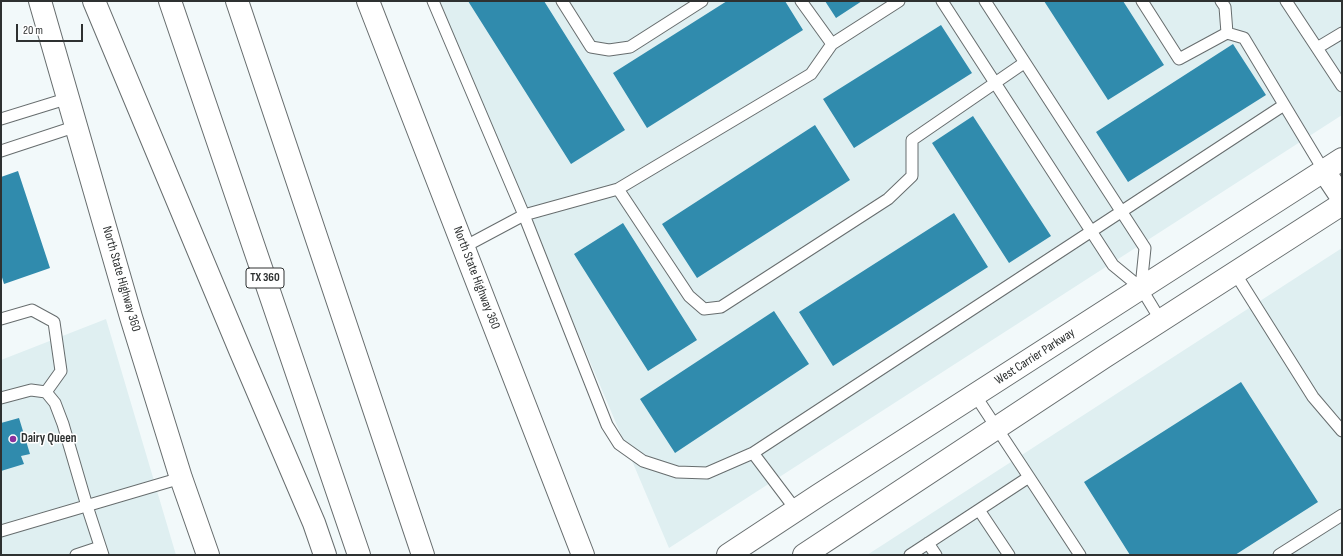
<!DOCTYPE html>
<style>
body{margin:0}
#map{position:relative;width:1343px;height:556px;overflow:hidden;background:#f2f9fa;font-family:"Sofia Sans Condensed",sans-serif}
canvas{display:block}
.frame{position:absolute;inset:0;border:2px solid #2e3131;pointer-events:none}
.scale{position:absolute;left:16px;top:24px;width:67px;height:18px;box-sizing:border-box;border:2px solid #2e3131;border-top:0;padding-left:5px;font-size:12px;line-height:14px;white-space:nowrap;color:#2e3131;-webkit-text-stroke:3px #fff;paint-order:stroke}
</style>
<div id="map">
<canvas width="1343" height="556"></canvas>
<div class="frame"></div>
<div class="scale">20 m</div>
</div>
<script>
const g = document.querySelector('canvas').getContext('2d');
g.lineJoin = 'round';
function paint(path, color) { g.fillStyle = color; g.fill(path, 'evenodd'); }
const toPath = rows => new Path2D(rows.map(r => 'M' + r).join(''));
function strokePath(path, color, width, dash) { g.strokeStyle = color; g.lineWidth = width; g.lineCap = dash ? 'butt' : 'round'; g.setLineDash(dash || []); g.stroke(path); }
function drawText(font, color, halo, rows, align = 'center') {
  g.font = font + ' "Sofia Sans Condensed",sans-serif'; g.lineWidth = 3; g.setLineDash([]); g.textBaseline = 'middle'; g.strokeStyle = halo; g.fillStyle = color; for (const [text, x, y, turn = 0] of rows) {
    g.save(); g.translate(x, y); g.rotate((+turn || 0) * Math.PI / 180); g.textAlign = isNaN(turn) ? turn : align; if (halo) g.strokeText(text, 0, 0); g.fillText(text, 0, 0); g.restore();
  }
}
const built = toPath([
 [437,1,1342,1,1342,115,669,548],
 [1342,248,1342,555,867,555],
 [106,319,176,555,1,555,1,360]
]);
const building = toPath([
 [468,1,544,1,625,130,571,164],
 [727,1,785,1,803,30,647,128,613,73],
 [825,1,862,1,836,18],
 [1044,1,1123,1,1164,65,1108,100],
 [941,25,972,73,854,148,823,99],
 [1233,44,1266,95,1128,182,1096,132],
 [973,116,1051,236,1009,263,932,143],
 [815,125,850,180,697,278,662,224],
 [18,171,50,268,4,284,1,274,1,177],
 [954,213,988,267,833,366,799,312],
 [623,223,697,340,648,371,574,254],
 [774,311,809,364,675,453,640,399],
 [1241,382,1318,502,1235,555,1130,555,1084,482],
 [19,418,30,454,21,456,24,464,1,471,1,423]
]);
const lane = toPath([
 [433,1,524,215,464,247],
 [562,1,591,47,609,50,630,47,702,1],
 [942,1,1113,265,1141,288,1161,321],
 [985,1,1145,248,1141,287],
 [1142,1,1179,59,1227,33,1244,38,1324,171],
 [1221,1,1225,7,1227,33],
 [1286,1,1342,86],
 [832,44,899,1],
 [1317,48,1342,33],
 [1,119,69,98],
 [1,151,77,126],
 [618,189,811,74,832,44,801,1],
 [1235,273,1313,397,1342,431],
 [1,319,32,310,54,322,61,371,46,392],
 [1,398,31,390,46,392,55,403,63,424,87,506,103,555],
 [753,453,1284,105],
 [1029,477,1080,555],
 [796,510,753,453,707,473,677,472,643,461,619,444,607,425,524,215,618,189,689,296,704,309,721,307,888,199,912,176,912,140,1024,63],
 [979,510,1009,555],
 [1,531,181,478],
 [928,543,936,555],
 [76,555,100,547],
 [910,555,1029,477,975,395],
 [1279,555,1342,515]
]);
const street = toPath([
 [1324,171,1342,198]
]);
const secondary = toPath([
 [40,1,131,317,181,478,208,555],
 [368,1,583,555],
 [728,555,819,495,1342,159],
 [804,555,1104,357,1342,204]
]);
const highway = toPath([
 [94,1,240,350,314,523,325,555],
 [170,1,359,555],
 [237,1,423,555]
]);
const markers = [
 [13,439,4,"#89319e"]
];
const shields = [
 [265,278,38]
];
const shieldNames = [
 ["TX 360",265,278]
];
const streetNames = [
 ["North State Highway 360",476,278,69],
 ["North State Highway 360",121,279,74],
 ["West Carrier Parkway",1035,357,-33]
];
const poiNames = [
 ["Dairy Queen",21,439]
];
paint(built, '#dfeff1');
paint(building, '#308bad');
strokePath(lane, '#676d6e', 13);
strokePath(street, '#676d6e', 24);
strokePath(secondary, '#676d6e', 24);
strokePath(highway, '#676d6e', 24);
strokePath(lane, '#fff', 11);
strokePath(street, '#fff', 22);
strokePath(secondary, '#fff', 22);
strokePath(highway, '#fff', 22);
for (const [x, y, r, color] of markers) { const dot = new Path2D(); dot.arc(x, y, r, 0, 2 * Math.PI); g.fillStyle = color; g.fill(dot); strokePath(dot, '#fff', 1.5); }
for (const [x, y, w] of shields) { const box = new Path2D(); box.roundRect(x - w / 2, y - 10, w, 20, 3); g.fillStyle = '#fff'; g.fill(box); strokePath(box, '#2e3131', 1); }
drawText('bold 12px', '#2e3131', null, shieldNames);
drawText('13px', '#2e3131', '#fff', streetNames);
drawText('bold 13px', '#2e3131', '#fff', poiNames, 'left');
</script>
